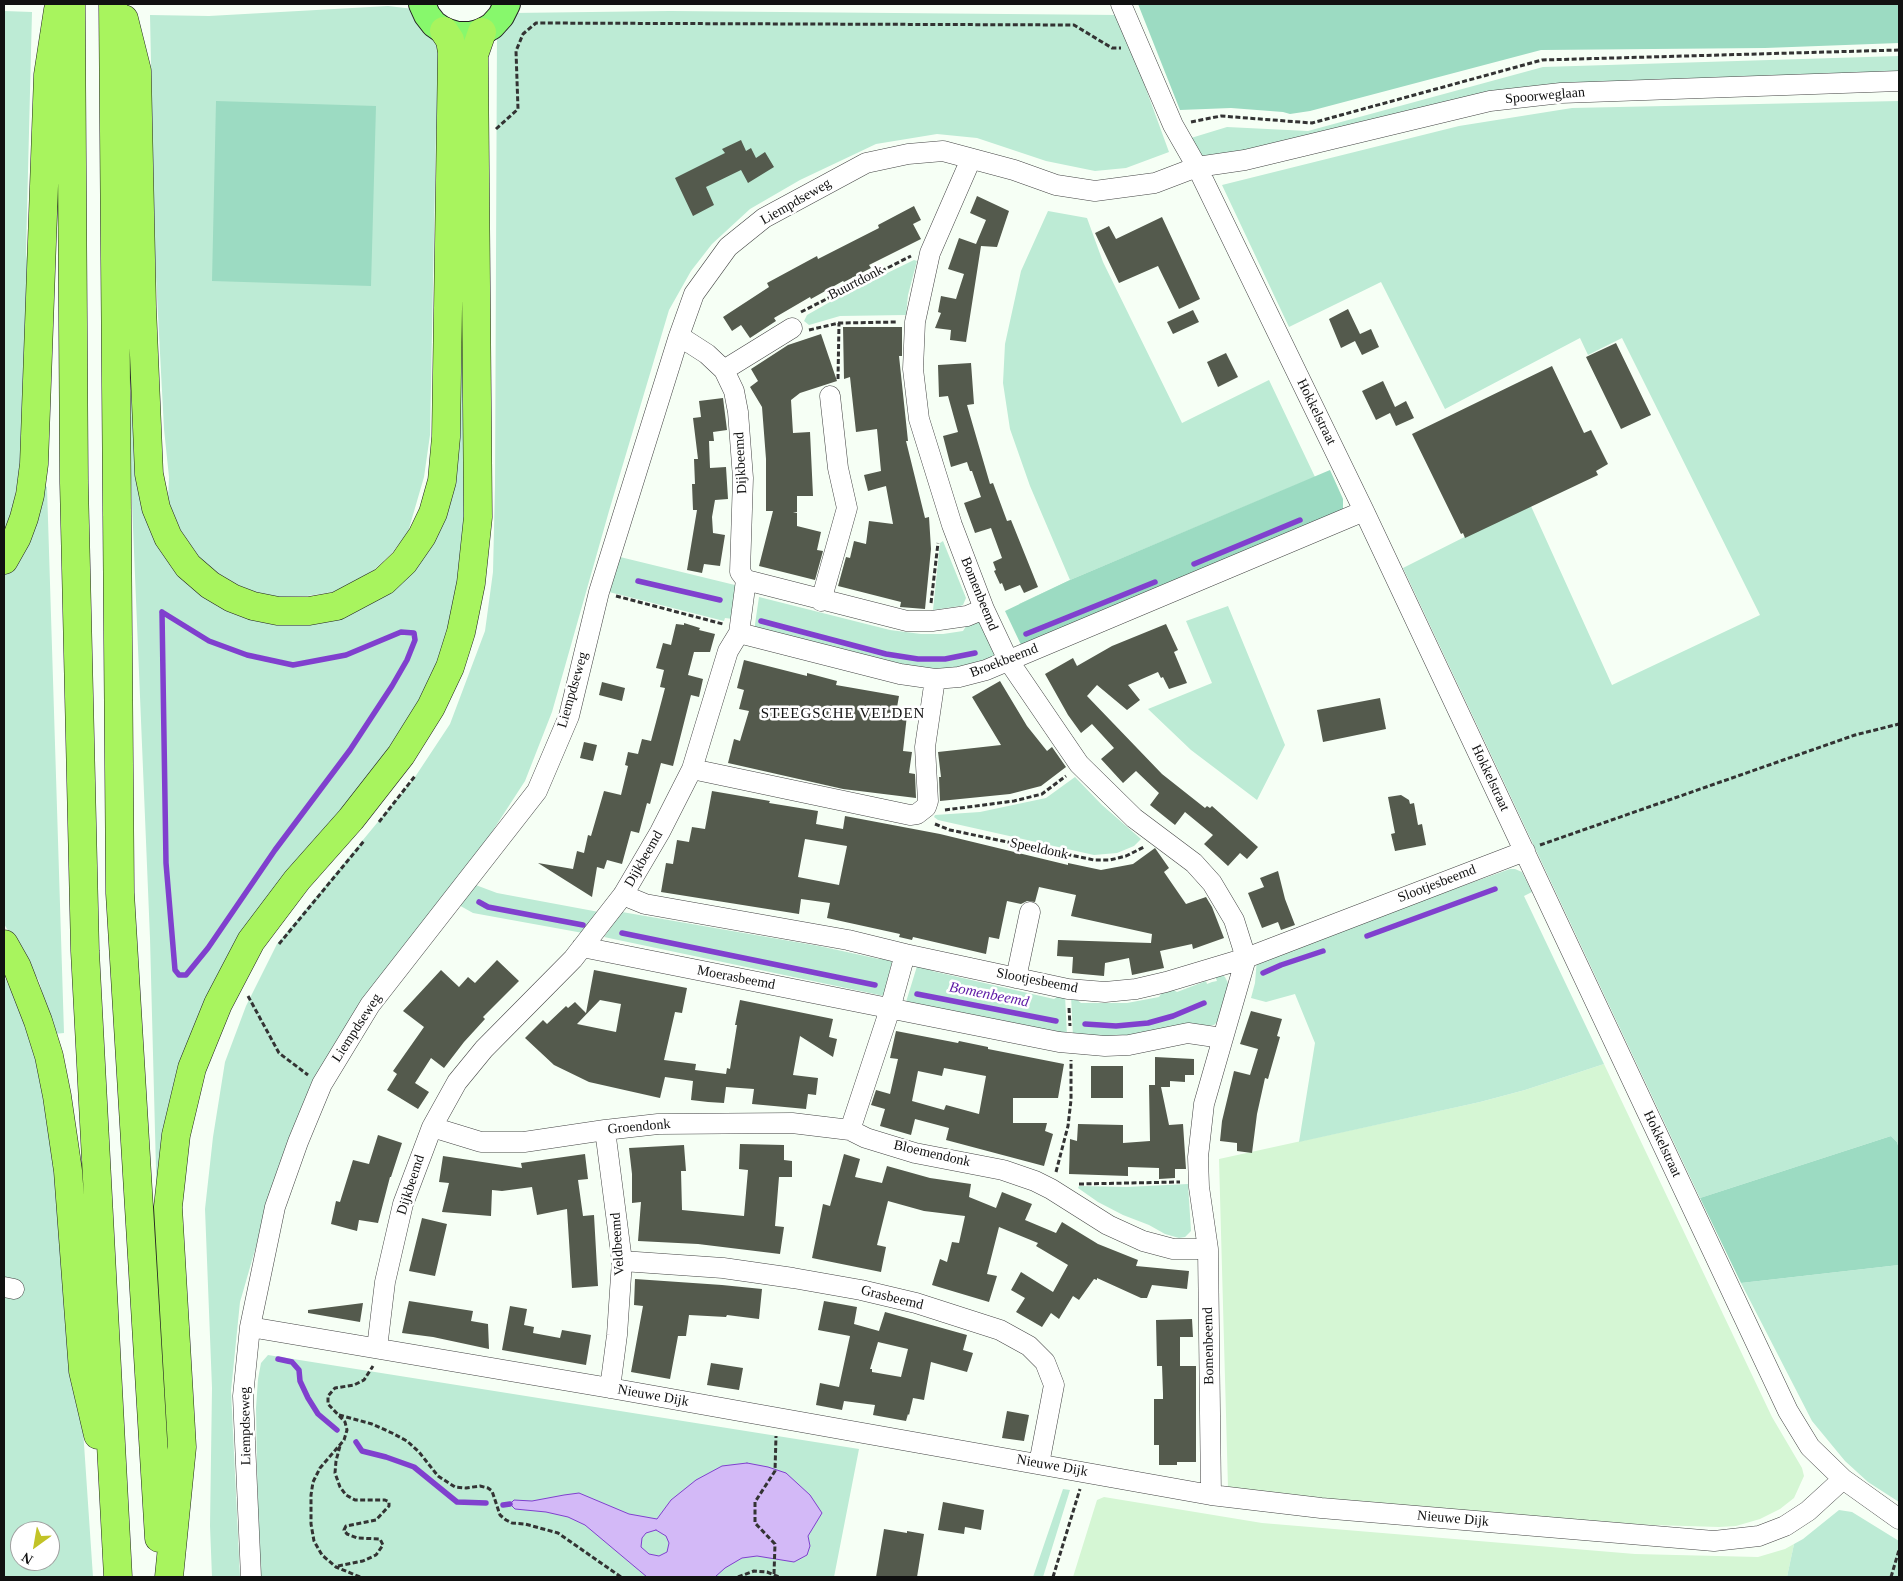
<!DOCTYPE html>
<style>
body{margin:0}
#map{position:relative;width:1903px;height:1581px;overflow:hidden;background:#f6fff5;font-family:"Times New Roman",serif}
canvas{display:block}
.frame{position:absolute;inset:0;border:5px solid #111;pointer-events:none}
.north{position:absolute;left:10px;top:1521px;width:50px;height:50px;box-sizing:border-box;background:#fff;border:1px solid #a0a0a0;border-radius:50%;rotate:212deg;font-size:14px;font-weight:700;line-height:20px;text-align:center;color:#111}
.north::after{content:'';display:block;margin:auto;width:18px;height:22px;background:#c2c327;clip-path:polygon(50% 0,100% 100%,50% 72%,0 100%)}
</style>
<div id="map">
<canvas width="1903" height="1581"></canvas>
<div class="frame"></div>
<div class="north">N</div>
</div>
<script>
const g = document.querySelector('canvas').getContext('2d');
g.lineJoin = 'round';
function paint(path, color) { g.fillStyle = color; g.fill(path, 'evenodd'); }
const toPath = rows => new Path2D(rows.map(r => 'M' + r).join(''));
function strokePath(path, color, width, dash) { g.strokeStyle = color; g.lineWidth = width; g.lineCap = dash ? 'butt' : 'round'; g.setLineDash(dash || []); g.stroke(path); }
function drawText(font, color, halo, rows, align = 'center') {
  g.font = font + ' "Times New Roman",serif'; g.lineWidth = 5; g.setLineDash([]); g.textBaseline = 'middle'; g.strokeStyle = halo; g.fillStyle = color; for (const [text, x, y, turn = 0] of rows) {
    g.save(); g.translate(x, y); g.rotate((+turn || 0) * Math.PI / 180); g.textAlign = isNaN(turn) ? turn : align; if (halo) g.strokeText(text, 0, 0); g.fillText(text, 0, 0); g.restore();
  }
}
const farmland = toPath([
 [1604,1064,1772,1417,1802,1468,1804,1476,1794,1498,1780,1509,1760,1519,1736,1526,1719,1527,1620,1524,1394,1506,1228,1488,1219,1159,1480,1102,1525,1090],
 [1104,1497,1262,1523,1635,1554,1758,1557,1785,1549,1794,1544,1787,1577,1073,1577,1097,1500]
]);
const green = toPath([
 [388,6,414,9,439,40,444,100,436,132,430,435,424,477,408,532,392,553,374,570,354,582,333,592,307,596,279,597,257,593,238,585,216,572,198,556,180,529,168,500,169,477,164,429,155,258,150,15,209,16],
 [4,11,32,12,26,252,32,303,19,476,10,520,4,530],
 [670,11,1119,15,1169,152,1126,168,1095,171,1046,161,977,138,937,134,876,144,800,180,750,209,712,244,691,271,669,310,609,511,552,712,525,781,466,872,412,940,270,1198,240,1302,231,1391,240,1577,212,1577,210,1526,212,1388,205,1209,213,1137,225,1062,246,1006,277,944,415,777,450,724,485,631,493,572,495,485,497,32,512,13],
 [1899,56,1899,78,1560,88,1199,160,1191,138,1227,127,1308,131,1543,67],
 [459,67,473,516,452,632,422,703,211,1000,158,1247,150,938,131,479,131,387,140,480,182,572,308,619,427,540],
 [1899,101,1899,1149,1897,1142,1891,1136,1700,1198,1403,568,1530,504,1612,685,1760,615,1622,338,1588,355,1580,338,1445,409,1381,282,1289,327,1222,185,1459,126,1572,108],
 [1048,211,1087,218,1103,262,1182,423,1269,380,1315,477,1070,580,1035,638,1019,604,1070,580,1030,486,1010,429,1003,383,1005,344,1021,271],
 [914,260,917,261,908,295,906,315,840,316,809,325,804,321,807,315,844,294],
 [42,484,47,487,64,1033,54,1034,39,981,4,924,4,575,14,564],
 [943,541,966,598,963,605,960,606,933,610,940,543],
 [616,556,739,586,733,619,725,618,724,621,605,591],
 [759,597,890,630,921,634,943,634,963,631,968,623,980,620,995,654,994,657,990,663,932,671,754,631],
 [1228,606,1285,745,1257,800,1191,750,1148,709,1212,683,1186,621],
 [1075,777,1102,805,1141,839,1134,846,1117,853,1094,855,938,820,934,817,935,815,980,812,1046,798],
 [1510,869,1515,869,1522,872,1532,892,1524,896,1604,1064,1525,1090,1480,1102,1299,1142,1315,1043,1295,994,1266,1002,1251,998,1255,983,1257,959],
 [473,884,497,893,599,912,583,933,473,913,457,904],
 [622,912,819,946,879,959,886,955,892,962,884,996,604,937],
 [918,963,925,963,932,971,1054,999,1061,994,1065,995,1067,1036,906,1002],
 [1214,973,1219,973,1225,977,1229,985,1219,1020,1214,1025,1137,1036,1073,1037,1071,995,1081,1003,1127,1003,1159,997,1164,989,1170,988,1177,992,1206,981,1207,984,1212,982,1217,981],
 [4,976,21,1010,40,1071,59,1186,80,1385,93,1577,4,1577],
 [20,1531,50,1531,50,1561,20,1561],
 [1188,1184,1191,1231,1185,1237,1179,1238,1165,1234,1149,1225,1123,1215,1098,1202,1078,1188,1079,1186,1126,1187],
 [1899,1265,1899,1502,1868,1482,1845,1461,1812,1421,1741,1283],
 [268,1355,859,1449,834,1577,259,1577,256,1408,258,1379,261,1363],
 [1063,1489,1070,1490,1043,1577,1033,1577],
 [1839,1510,1852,1512,1899,1541,1899,1577,1787,1577,1794,1544,1803,1539]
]);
const forest = toPath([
 [1138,4,1899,4,1899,43,1765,48,1541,50,1310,111,1290,114,1283,112,1231,108,1180,110],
 [216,101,376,106,371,286,212,281],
 [1330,470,1343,499,1343,512,1023,649,1005,611,1070,580],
 [1891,1136,1897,1142,1899,1149,1899,1265,1741,1283,1700,1198]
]);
const water = toPath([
 [747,1463,768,1467,786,1473,810,1495,822,1513,808,1536,810,1546,807,1555,794,1562,757,1556,742,1558,725,1568,715,1577,647,1577,585,1525,568,1517,546,1512,515,1509,510,1504,514,1500,532,1501,564,1495,579,1493,629,1514,657,1519,671,1500,696,1480,722,1466,747,1463],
 [656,1530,666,1536,669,1543,667,1552,659,1556,649,1554,641,1547,642,1538,646,1533,656,1530]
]);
const stream = toPath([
 [1194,564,1300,520],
 [638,581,720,600],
 [162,612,209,641,247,655,293,665,346,655,401,632,414,633,415,640,407,660,392,686,350,750,275,850,208,948,186,975,179,975,175,970,166,863,162,612],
 [761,621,886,654,918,659,945,659,975,653],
 [1026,634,1155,582],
 [479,902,488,907,583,925],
 [622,933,875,985],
 [1367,936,1495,889],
 [1263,973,1281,965,1323,951],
 [917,994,1056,1021],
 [1085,1024,1116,1026,1148,1023,1173,1016,1204,1003],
 [278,1359,292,1362,299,1370,300,1381,308,1398,318,1414,337,1430],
 [356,1442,362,1451,386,1457,414,1467,457,1502,486,1503],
 [503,1505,510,1504]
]);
const building = toPath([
 [741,140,746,151,751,148,756,158,765,152,774,167,748,183,741,170,706,187,714,205,693,216,675,178,725,153,722,149],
 [977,196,1009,211,997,247,981,246,966,342,950,340,951,330,935,328,941,313,938,312,941,296,956,299,964,274,948,269,959,238,976,244,986,220,970,213],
 [914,206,921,220,913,224,921,239,869,265,871,268,844,282,843,281,811,299,810,297,774,318,776,321,750,338,741,325,732,331,723,317,769,287,767,283,817,256,818,259,879,228,878,225],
 [1162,217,1200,299,1179,309,1158,266,1119,283,1095,233,1109,226,1116,239],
 [1348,309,1360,334,1371,329,1379,347,1362,355,1355,341,1341,348,1329,319],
 [1193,310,1199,322,1173,334,1167,322],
 [843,327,902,327,902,356,899,356,908,441,906,441,925,518,929,517,931,549,925,609,900,607,901,602,838,586,846,557,850,558,854,541,866,544,869,521,893,524,886,486,868,491,864,475,881,471,877,429,856,432,850,377,844,379],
 [821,334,837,381,800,393,791,400,793,433,810,432,813,496,797,496,797,512,793,513,797,513,797,526,821,532,817,550,823,551,815,580,759,566,773,511,766,511,766,459,762,407,750,387,758,381,751,369,788,345],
 [1616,343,1651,415,1621,429,1586,357],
 [1226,353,1238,377,1218,387,1207,362],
 [971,363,974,404,967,405,978,443,990,484,993,483,1007,521,1011,520,1038,587,1024,593,1020,585,1005,591,1002,583,1000,584,994,571,996,570,993,562,1002,558,991,528,975,533,964,503,981,497,972,471,970,471,967,462,951,467,943,436,958,432,948,396,939,397,938,365],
 [1552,366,1584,433,1591,430,1608,464,1596,471,1598,475,1465,538,1463,533,1461,534,1412,434],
 [1383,381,1395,407,1406,401,1414,418,1396,426,1390,413,1376,420,1362,391],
 [723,398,727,430,713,432,714,441,709,441,710,468,726,467,728,499,715,500,712,517,713,533,725,535,720,566,704,564,702,573,687,570,697,510,693,510,692,484,695,484,694,459,698,459,693,418,701,417,699,401],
 [684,623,700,628,699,630,715,634,710,652,694,652,688,675,703,679,699,697,691,695,673,766,661,763,650,804,647,803,639,833,631,831,622,864,607,860,604,869,597,867,592,897,538,863,573,869,577,851,584,853,588,835,591,836,604,791,621,795,628,766,625,765,628,752,638,754,642,739,651,741,665,688,660,687,664,670,656,668,663,643,671,645,676,624,684,625],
 [1166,624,1178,650,1174,652,1187,683,1169,689,1163,677,1161,678,1158,672,1128,685,1140,700,1127,710,1097,685,1087,696,1162,774,1205,808,1207,806,1210,808,1212,806,1258,847,1247,859,1240,853,1228,866,1204,844,1213,835,1185,812,1175,825,1150,805,1159,793,1136,771,1123,783,1101,759,1114,748,1092,724,1081,733,1068,715,1045,674,1073,658,1077,666,1112,646],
 [744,660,807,676,807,673,837,681,836,685,899,696,896,713,907,715,903,751,912,752,909,773,915,774,916,798,843,789,728,763,734,739,740,741,749,711,739,709,744,690,737,688],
 [1000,681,1027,726,1047,751,1052,747,1066,767,1041,786,1010,794,940,801,939,777,941,777,938,752,1001,745,972,697],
 [602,682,625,688,622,701,599,695],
 [1380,698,1386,729,1323,742,1317,710],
 [584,742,597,745,593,761,580,758],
 [712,791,770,801,769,803,818,811,816,824,843,829,845,816,940,834,1068,865,1068,863,1101,870,1133,864,1155,848,1169,868,1164,872,1186,904,1206,897,1212,907,1224,938,1193,949,1192,944,1160,951,1164,968,1132,975,1129,958,1105,963,1104,976,1082,974,1072,973,1073,957,1057,956,1058,940,1151,943,1152,934,1071,916,1076,895,1039,887,1035,902,1027,901,1021,904,1007,901,999,939,989,937,986,954,913,937,912,940,899,937,900,934,827,918,830,903,801,899,799,914,661,892,666,863,673,864,677,840,689,842,692,827,705,829],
 [805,839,847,846,839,885,798,877],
 [1401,795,1409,800,1410,804,1414,803,1418,825,1422,824,1426,845,1395,851,1391,834,1395,833,1388,797],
 [1278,871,1285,899,1295,925,1281,930,1278,922,1262,928,1248,893,1264,887,1260,878],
 [497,960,519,981,483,1017,485,1019,464,1042,444,1068,431,1058,415,1083,429,1092,418,1109,387,1090,397,1074,393,1071,424,1027,403,1011,441,970,459,987,468,977,475,983],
 [594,970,687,988,682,1013,675,1012,664,1060,696,1064,695,1070,726,1074,727,1068,730,1069,737,1025,735,1025,740,1000,833,1019,829,1037,837,1039,833,1057,800,1036,793,1075,818,1078,816,1095,808,1094,806,1109,774,1106,752,1104,754,1089,726,1087,724,1103,708,1102,691,1100,693,1081,665,1077,660,1098,589,1082,554,1065,525,1038,543,1020,547,1024,566,1006,568,1008,575,1002,586,1013],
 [600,1000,621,1004,616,1032,577,1024],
 [1251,1011,1282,1019,1277,1036,1280,1037,1268,1079,1265,1078,1257,1114,1252,1153,1237,1151,1237,1143,1220,1141,1222,1121,1234,1071,1250,1075,1258,1049,1240,1044],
 [896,1031,958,1043,959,1041,988,1047,988,1049,1064,1064,1058,1098,1013,1098,1013,1123,1047,1123,1045,1131,1053,1134,1044,1166,946,1140,949,1128,915,1119,911,1135,880,1126,885,1109,871,1105,876,1090,890,1094,898,1059,890,1058],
 [944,1068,986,1076,979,1114,946,1105,944,1110,912,1101,918,1071,942,1076],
 [1155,1057,1194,1059,1194,1075,1185,1075,1185,1082,1170,1081,1170,1087,1161,1087,1169,1125,1183,1124,1186,1169,1175,1169,1175,1178,1159,1179,1159,1168,1128,1167,1128,1176,1069,1174,1070,1139,1077,1141,1078,1124,1123,1125,1123,1143,1150,1141,1149,1085,1155,1085],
 [1091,1066,1123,1066,1123,1098,1091,1098],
 [378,1135,402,1143,391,1177,390,1177,378,1223,359,1220,357,1231,331,1224,336,1201,340,1202,353,1160,369,1164],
 [740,1144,784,1145,784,1160,792,1161,792,1177,779,1177,775,1226,784,1227,780,1254,698,1244,638,1241,641,1202,632,1203,632,1174,629,1148,684,1145,686,1171,681,1171,682,1210,744,1216,748,1170,739,1169],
 [585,1154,588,1179,578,1180,583,1216,594,1215,598,1286,572,1288,567,1209,537,1215,532,1187,502,1191,492,1190,491,1216,442,1212,449,1183,439,1182,443,1156,522,1168,521,1163],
 [844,1154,860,1159,855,1177,882,1183,887,1166,930,1178,971,1184,969,1197,996,1208,1002,1192,1032,1204,1025,1220,1056,1233,1062,1222,1098,1244,1138,1260,1136,1266,1189,1271,1187,1289,1152,1285,1147,1298,1141,1298,1097,1278,1097,1280,1094,1279,1079,1300,1073,1296,1059,1319,1051,1313,1042,1327,1016,1312,1025,1298,1011,1290,1021,1272,1053,1292,1068,1265,1036,1246,1038,1243,999,1227,987,1274,997,1276,989,1302,932,1285,940,1259,947,1262,952,1242,959,1243,965,1216,924,1211,888,1201,877,1245,886,1247,881,1272,812,1258,823,1204,830,1206],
 [422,1218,447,1224,435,1276,409,1271],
 [635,1279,722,1285,762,1289,759,1319,727,1315,726,1317,689,1315,686,1336,678,1336,670,1379,631,1372,643,1306,634,1305],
 [409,1301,473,1311,471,1321,488,1324,489,1349,433,1337,402,1333],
 [824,1301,857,1307,854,1324,879,1331,885,1312,967,1335,963,1350,973,1353,967,1372,931,1362,924,1400,913,1398,909,1415,908,1414,906,1421,873,1415,875,1405,844,1401,842,1410,816,1405,820,1383,839,1387,850,1336,818,1330],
 [878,1342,908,1349,901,1377,872,1372,872,1369,870,1369],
 [363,1303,360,1322,308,1313,308,1310],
 [510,1306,527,1309,524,1325,534,1327,533,1333,560,1338,562,1330,591,1335,586,1365,502,1350],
 [1192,1319,1193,1337,1180,1337,1180,1366,1196,1366,1196,1462,1177,1462,1177,1465,1159,1465,1159,1445,1154,1445,1154,1399,1163,1399,1163,1394,1162,1366,1157,1366,1156,1320],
 [711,1363,743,1368,739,1390,707,1385],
 [1007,1411,1029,1415,1024,1441,1002,1438],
 [943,1502,984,1510,981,1530,965,1527,964,1534,938,1530],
 [884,1529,907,1533,907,1531,924,1534,917,1577,876,1577]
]);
const path = toPath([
 [1191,122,1221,116,1312,123,1542,60,1899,50],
 [496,129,518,109,516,51,523,34,536,23,1074,25,1112,48,1121,48],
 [801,312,911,256],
 [809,330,839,323,897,322],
 [838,379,839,323],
 [616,596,723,624],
 [931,603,938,543],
 [945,810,1014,801,1042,794,1066,776],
 [379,822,415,776],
 [935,824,950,830,1094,860,1110,860,1126,856,1144,847],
 [1540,845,1855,735,1899,724],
 [279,944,364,841],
 [248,996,279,1053,308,1075],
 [1069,1008,1070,1026],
 [1056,1172,1068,1126,1071,1100,1071,1060],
 [1079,1184,1180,1182],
 [339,1415,372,1424,392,1433,407,1441,419,1452,438,1476,455,1487,466,1488,480,1486,488,1488,492,1491,500,1515,506,1520,512,1523,525,1524,558,1533,621,1577],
 [338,1566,363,1561,376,1555,383,1545,380,1539,357,1538,347,1534,344,1530,346,1526,376,1520,389,1506,389,1502,385,1500,355,1500,346,1495,340,1487,335,1473,336,1461,340,1446],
 [774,1574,775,1544,755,1523,755,1502,775,1471,776,1436],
 [360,1577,336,1567,322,1555,314,1541,311,1524,311,1495,313,1482,320,1468,344,1440,347,1430,345,1422,328,1404,328,1396,335,1388,354,1385,364,1380,373,1366],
 [738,1577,754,1571,767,1572,779,1577],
 [1053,1577,1080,1489],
 [1891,1577,1899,1550]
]);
const minor = toPath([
 [1121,4,1173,125,1197,167,1364,511,1788,1411,1810,1447,1843,1479,1899,1519],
 [971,159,930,253,915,322,913,369,919,419,952,525,984,609,1008,660,1079,764,1134,818,1194,863,1212,883,1234,920,1246,958,1204,1104,1198,1157,1199,1187,1208,1249,1211,1495],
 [724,370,792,328],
 [746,580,907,621,932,621,967,616,984,609],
 [821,601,847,508,838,468,830,396],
 [739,633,900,674,935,679,959,677,986,670,1364,511],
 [692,769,910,815,917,814,926,807,928,801,925,747,935,679],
 [623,895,645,904,848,940,905,954,1068,989,1105,992,1136,989,1166,982,1246,958,1525,851],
 [582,947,1059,1042,1105,1046,1129,1045,1188,1033,1222,1038],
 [905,954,890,1009,850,1130,866,1138,915,1153,1003,1170,1035,1181,1051,1189,1108,1225,1143,1241,1173,1249,1208,1249],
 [1016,978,1030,912],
 [432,1127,481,1142,524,1142,605,1130,658,1124,792,1123,850,1130],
 [605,1130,622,1261,617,1335,610,1388],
 [622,1261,723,1268,793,1278,861,1290,916,1303,1000,1330,1029,1346,1045,1362,1054,1385,1039,1464],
 [4,1287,14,1289],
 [250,1327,610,1388,1211,1495,1321,1508,1714,1541,1759,1536,1785,1526,1808,1511,1843,1479],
 [377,1348,385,1282,403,1204,432,1127,457,1082,484,1049,573,959,623,895,660,832,692,769,728,651,739,633,746,580,740,572,743,478,738,412,734,391,724,370,707,354,679,336],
 [251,1577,243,1396,250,1327,275,1207,298,1142,322,1084,370,1005,537,791,569,716,599,592,679,336,694,294,728,247,764,218,866,163,908,154,943,151,1014,170,1056,185,1095,191,1155,183,1197,167,1245,160,1490,101,1561,93,1899,81]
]);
const major = toPath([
 [422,4,427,15,434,24,444,31,457,35,470,35,482,32,492,26,501,16,507,4]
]);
const highway = toPath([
 [71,4,74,483,85,951,118,1577],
 [113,4,120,893,159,1538],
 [124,19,137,71,142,307,149,474,156,508,168,537,188,566,210,585,232,598,253,606,278,611,309,611,337,606,384,581,404,562,422,536,433,513,442,481,446,437,452,52,450,40,444,31],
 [4,560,17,537,24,518,30,495,34,464,48,75,58,10],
 [4,944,17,967,38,1021,49,1056,57,1096,68,1171,83,1371,98,1435],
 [169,1577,182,1447,168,1207,176,1135,192,1068,218,1004,251,941,297,880,351,819,401,755,431,707,450,667,461,632,471,583,478,517,474,55,482,32]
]);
const streetNames = [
 ["Spoorweglaan",1545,96,-5],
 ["Liempdseweg",796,202,-30],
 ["Buurtdonk",856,283,-27],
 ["Hokkelstraat",1316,412,64],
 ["Dijkbeemd",741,463,-93],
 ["Bomenbeemd",979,594,68],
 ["Broekbeemd",1004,661,-21],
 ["Liempdseweg",573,690,-74],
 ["Hokkelstraat",1490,778,65],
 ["Speeldonk",1039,849,12],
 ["Dijkbeemd",644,859,-60],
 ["Slootjesbeemd",1437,884,-21],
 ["Moerasbeemd",736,978,11],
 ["Slootjesbeemd",1037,981,11],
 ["Liempdseweg",357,1028,-57],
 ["Groendonk",639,1127,-5],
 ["Hokkelstraat",1662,1144,65],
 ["Bloemendonk",932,1154,13],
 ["Dijkbeemd",411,1185,-72],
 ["Veldbeemd",618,1244,-94],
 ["Grasbeemd",892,1298,14],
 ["Bomenbeemd",1209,1346,-91],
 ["Nieuwe Dijk",653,1396,10],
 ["Liempdseweg",246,1426,-91],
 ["Nieuwe Dijk",1052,1466,10],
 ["Nieuwe Dijk",1453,1519,5]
];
const neighbourhoodNames = [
 ["STEEGSCHE VELDEN",843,714]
];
const waterNames = [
 ["Bomenbeemd",989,995,11]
];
paint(farmland, '#d5f6d4');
paint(green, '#bdebd5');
paint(forest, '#9cdbc2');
paint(water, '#d3b9f7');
strokePath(water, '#8040ce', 1);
strokePath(stream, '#8040ce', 5.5);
paint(building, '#545a4d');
strokePath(minor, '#444', 21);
strokePath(major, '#222', 28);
strokePath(highway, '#222', 29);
strokePath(path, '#333', 3, [5, 2.5]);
strokePath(minor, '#fff', 20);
strokePath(major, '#87f86c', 26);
strokePath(highway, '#a8f45e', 28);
drawText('14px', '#111', '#fff', streetNames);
g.letterSpacing = '1px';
drawText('15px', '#111', '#fff', neighbourhoodNames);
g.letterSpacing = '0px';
drawText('italic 15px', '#5d18a5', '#fff', waterNames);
</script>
